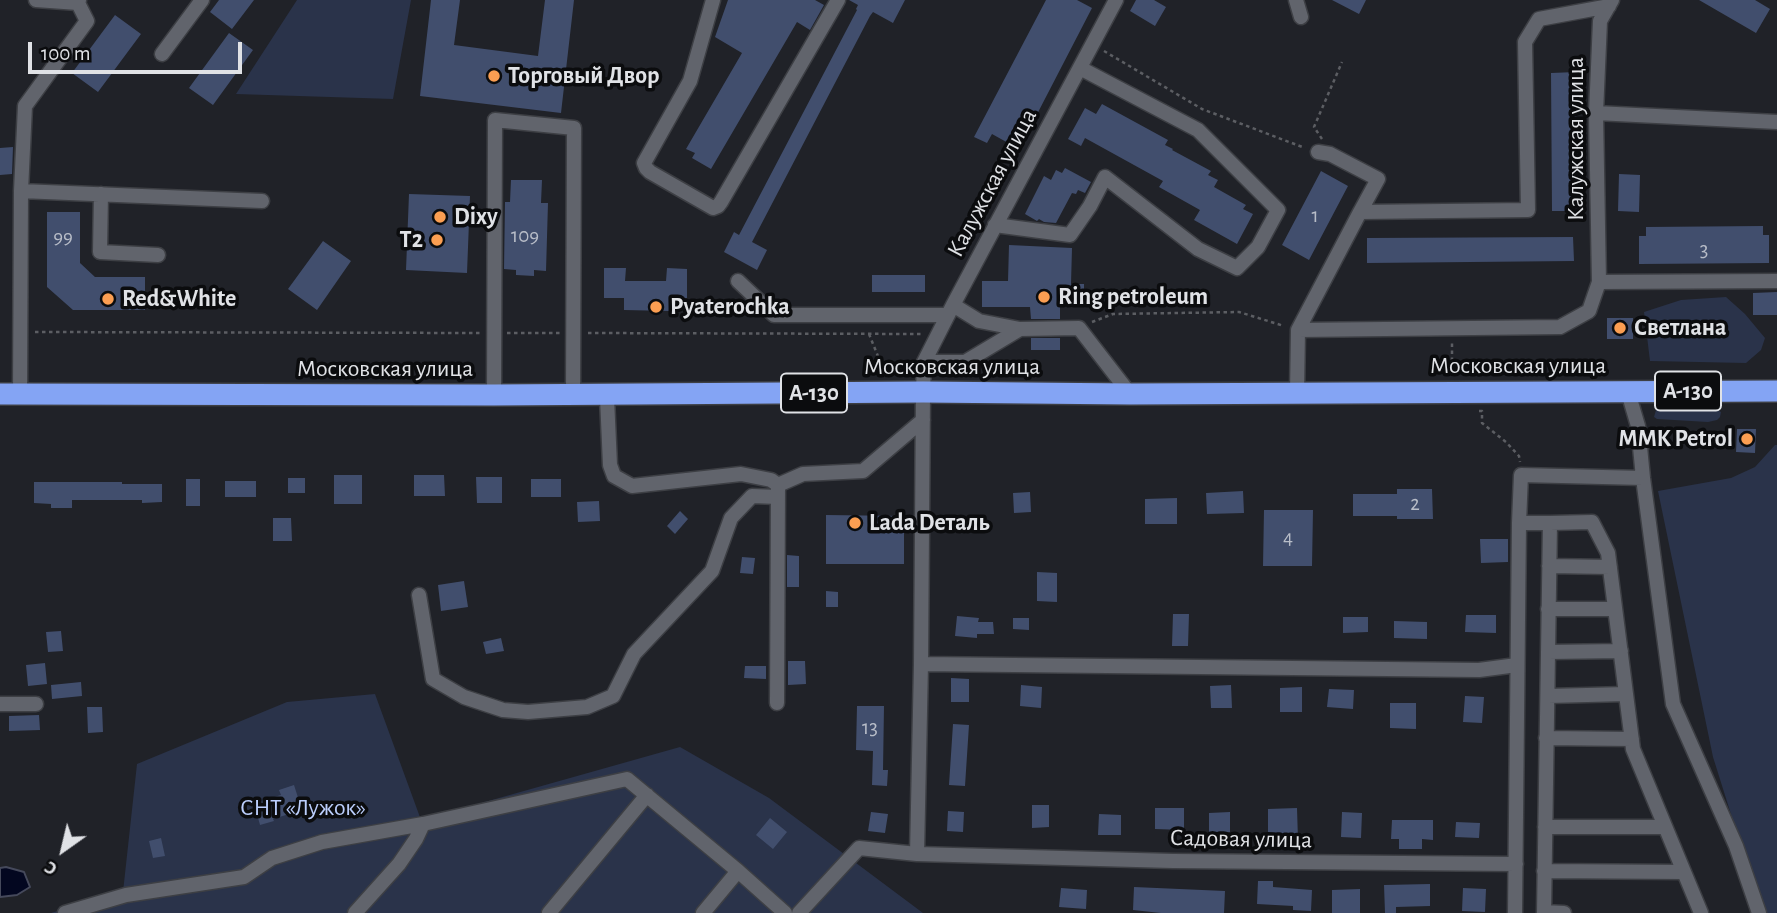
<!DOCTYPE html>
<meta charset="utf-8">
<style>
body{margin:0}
#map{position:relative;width:1777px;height:913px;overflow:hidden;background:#202228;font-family:"Alegreya Sans",sans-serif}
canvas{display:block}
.north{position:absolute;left:28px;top:815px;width:70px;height:70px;-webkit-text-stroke:5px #0b0c0e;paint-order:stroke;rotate:214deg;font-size:19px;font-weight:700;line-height:28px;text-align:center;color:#e0e2e6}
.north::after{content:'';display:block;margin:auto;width:24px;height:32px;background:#e0e2e6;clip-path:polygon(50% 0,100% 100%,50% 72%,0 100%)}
.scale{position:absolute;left:28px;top:42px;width:214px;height:32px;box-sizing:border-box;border:4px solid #e0e2e6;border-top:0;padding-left:9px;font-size:21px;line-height:24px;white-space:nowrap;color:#e0e2e6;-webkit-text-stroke:5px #0b0c0e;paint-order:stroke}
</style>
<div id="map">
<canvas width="1777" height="913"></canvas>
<div class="north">С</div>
<div class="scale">100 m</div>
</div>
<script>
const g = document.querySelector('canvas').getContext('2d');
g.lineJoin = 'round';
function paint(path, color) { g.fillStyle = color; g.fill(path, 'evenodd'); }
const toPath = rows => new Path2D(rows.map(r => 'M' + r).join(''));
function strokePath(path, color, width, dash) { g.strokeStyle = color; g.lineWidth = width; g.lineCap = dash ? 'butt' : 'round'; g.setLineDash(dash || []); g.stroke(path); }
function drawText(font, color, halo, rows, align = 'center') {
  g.font = font + ' "Alegreya Sans",sans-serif'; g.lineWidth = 7; g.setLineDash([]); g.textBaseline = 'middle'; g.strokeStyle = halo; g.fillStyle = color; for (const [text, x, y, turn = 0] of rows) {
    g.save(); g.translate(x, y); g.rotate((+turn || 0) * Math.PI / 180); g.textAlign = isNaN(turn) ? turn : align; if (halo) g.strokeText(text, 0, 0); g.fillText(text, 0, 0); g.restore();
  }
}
const green = toPath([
 [297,0,411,0,393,99,236,94],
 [1726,297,1745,314,1765,338,1761,350,1746,363,1650,361,1644,312,1681,300],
 [1713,408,1721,412,1720,417,1717,420,1708,422,1657,419,1654,417,1656,410],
 [1775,445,1777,445,1777,913,1762,913,1713,757,1658,491,1731,478,1755,467],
 [375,694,421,820,680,747,769,798,923,913,51,913,123,892,137,764,287,702]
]);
const water = toPath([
 [6,867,24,872,30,887,17,895,0,897,0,868,6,867]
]);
const building = toPath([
 [219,0,254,0,232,29,210,12],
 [431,0,460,0,454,45,538,56,545,0,574,0,561,113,420,96],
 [728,0,815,0,824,5,810,30,797,22,711,169,692,158,695,153,686,149,742,53,715,37],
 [849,0,905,0,893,23,873,12,870,16,752,242,767,250,757,270,724,252,734,232,739,235,857,10,856,9,858,5],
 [1046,0,1077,0,1092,8,1019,149,992,134,987,143,974,137],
 [1136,0,1154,0,1166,7,1155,26,1130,11],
 [1332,0,1366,0,1359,14],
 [1699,0,1755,0,1770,9,1756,33],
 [115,15,141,34,98,92,72,73],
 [229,33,253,50,213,105,189,88],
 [1576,72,1577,211,1552,211,1551,73],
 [1102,104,1168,140,1165,145,1173,149,1172,150,1211,171,1208,175,1218,180,1214,187,1246,205,1243,209,1253,214,1237,244,1194,220,1200,210,1159,187,1163,181,1085,138,1081,146,1068,139,1085,108,1096,114],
 [13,147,12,174,0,175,0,148],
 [1065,168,1091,182,1085,193,1078,190,1076,194,1072,193,1056,223,1044,222,1039,219,1037,221,1025,214,1044,176,1051,180,1056,170,1062,173],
 [1321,171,1348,186,1309,260,1282,245],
 [1619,174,1640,175,1639,212,1618,211],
 [511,180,542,180,541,203,548,203,546,271,534,270,534,276,516,275,516,270,504,269,505,202,510,202],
 [409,194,470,196,467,273,406,270],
 [47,212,80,212,80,263,95,277,145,277,145,310,73,310,47,287],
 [1763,226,1763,235,1769,235,1769,263,1639,264,1639,236,1646,236,1646,227],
 [1573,237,1574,261,1367,263,1367,238],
 [323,241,351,261,317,310,288,289],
 [1009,245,1072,248,1071,284,1084,284,1084,305,1060,305,1060,319,1031,319,1030,307,982,307,982,281,1008,281],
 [604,268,626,268,625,281,666,281,667,268,687,269,687,298,669,298,669,311,624,310,624,298,604,298],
 [872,275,925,275,925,292,872,292],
 [1777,292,1777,315,1753,315,1753,293],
 [1607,318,1633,318,1633,339,1607,339],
 [1031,338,1060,338,1060,350,1031,350],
 [1737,429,1756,429,1755,453,1736,452],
 [334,475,362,475,362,504,334,504],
 [414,475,444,475,445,496,414,496],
 [476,477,502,477,502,503,477,503],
 [288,478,305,478,305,493,288,493],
 [186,479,200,479,200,506,186,506],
 [531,479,561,479,561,497,531,497],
 [225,481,256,481,256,497,225,497],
 [34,482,122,482,122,484,162,484,162,502,142,503,142,500,72,500,72,508,51,508,51,504,34,503],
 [1397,489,1432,489,1433,519,1397,519,1397,516,1353,516,1353,494,1397,494],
 [1243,491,1244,513,1207,514,1206,493],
 [1030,492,1031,512,1014,513,1013,493],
 [1177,498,1177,524,1145,524,1145,499],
 [599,501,600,521,578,522,577,502],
 [1264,510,1313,510,1312,566,1263,566],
 [680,511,688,519,675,534,667,526],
 [826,515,904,516,904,564,826,564],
 [273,518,291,518,292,541,273,541],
 [1480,539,1508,539,1508,562,1481,563],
 [787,555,799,556,799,587,787,587],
 [742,557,755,558,753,574,740,573],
 [1037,572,1057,573,1057,602,1037,601],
 [464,581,468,607,441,611,438,585],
 [826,591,838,592,838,607,826,607],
 [1173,614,1189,614,1188,646,1172,646],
 [1466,615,1496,615,1496,633,1465,632],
 [957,616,979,618,978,622,993,622,994,634,977,634,977,638,955,636],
 [1343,617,1368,617,1368,632,1343,633],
 [1013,618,1029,618,1029,630,1013,629],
 [1394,621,1427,622,1427,639,1394,638],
 [61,631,63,651,48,652,46,632],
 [501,638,504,651,486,654,483,642],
 [788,661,805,661,806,684,788,685],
 [45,663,47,684,28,686,26,665],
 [745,666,766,666,766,679,744,678],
 [951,678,969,679,969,702,951,702],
 [81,682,82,696,52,699,51,685],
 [1021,685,1042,687,1041,708,1020,706],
 [1231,685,1232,708,1211,708,1210,686],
 [1302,687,1302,712,1280,712,1280,688],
 [1329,689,1354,690,1353,709,1327,707],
 [1465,696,1484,697,1482,723,1463,722],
 [1390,703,1416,703,1416,729,1390,728],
 [857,706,884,706,883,770,888,770,887,786,872,785,873,751,856,750],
 [87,707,102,707,103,732,88,733],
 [39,715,40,730,9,731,9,716],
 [953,724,969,725,965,786,949,785],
 [294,785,302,810,273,819,274,821,260,825,254,803,281,795,279,790],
 [1032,805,1049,805,1049,827,1032,828],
 [1155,808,1184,808,1184,830,1155,829],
 [1297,808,1298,840,1275,840,1275,834,1268,834,1268,809],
 [948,811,964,812,963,832,947,831],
 [871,812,888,814,885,833,868,831],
 [1230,812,1230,832,1209,832,1209,813],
 [1342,812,1362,813,1361,838,1341,837],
 [1099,814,1121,815,1121,835,1098,835],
 [770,818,787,832,773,849,756,835],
 [1392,820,1433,820,1433,840,1422,839,1422,849,1399,849,1399,839,1391,839],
 [1456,822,1480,823,1479,838,1455,837],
 [161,838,165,856,153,858,149,841],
 [1258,881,1273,881,1273,887,1312,890,1311,911,1293,910,1293,906,1257,904],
 [1430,884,1430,906,1396,907,1396,913,1385,913,1384,885],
 [1134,887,1225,891,1224,913,1161,913,1133,910],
 [1061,888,1087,890,1086,909,1059,907],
 [1463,888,1486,889,1485,912,1462,911],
 [1360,889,1360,913,1332,913,1332,890]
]);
const path = toPath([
 [1104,51,1202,109,1305,148],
 [1322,139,1314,127,1342,62],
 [1092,322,1113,314,1239,312,1284,326],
 [35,332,480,333],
 [507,333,560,333],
 [588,333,924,334],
 [869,334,886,376],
 [1452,375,1452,343],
 [1479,411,1482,411,1482,423,1506,442,1519,456,1520,462]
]);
const minor = toPath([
 [36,0,78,3],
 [713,0,690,81,644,163,646,168,650,172,713,208,718,206,721,202,838,0],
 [1296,0,1301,17],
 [162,54,202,0],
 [1596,113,1777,122],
 [1318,152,1330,154,1378,179,1360,212],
 [21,191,262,201],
 [101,194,100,252,158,255],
 [995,225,1070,235,1090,206,1105,177,1198,249,1237,268,1258,247,1278,210,1198,130,1080,68],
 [738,281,774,315,948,315],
 [1599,282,1777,281],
 [953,305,979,321,1020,329],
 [1298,330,1560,327,1589,311,1599,282,1596,113,1600,21,1612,0],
 [924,362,965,362,1020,329,1079,328,1130,394],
 [1628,392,1638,426,1643,478,1673,704,1736,846,1759,913],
 [1297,393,1298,330,1360,212,1528,210,1525,42,1539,19,1609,6],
 [20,394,21,191,25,106,87,21,78,3,79,0],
 [494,395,495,120,574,128,573,395],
 [607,398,610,465,614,476,632,486,741,474,771,480,778,485],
 [1519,523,1521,475,1643,478],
 [1549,566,1610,567],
 [419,595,433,679,464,697,503,710,528,712,587,707,613,696,634,654,712,571,731,518,752,496,778,497],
 [1548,609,1615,609],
 [1548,652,1621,651],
 [921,664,1479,670,1517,665],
 [1548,696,1626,694],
 [777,703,778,485,803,474,863,471,923,420],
 [0,704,36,704],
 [1546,738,1632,739],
 [1545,827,1665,827],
 [917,854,1173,861,1516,864],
 [1544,871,1684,872],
 [1544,912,1564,913],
 [65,913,126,895,244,877,272,858,322,842,423,824],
 [355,913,399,864,416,839,423,824,627,779,738,871,785,913],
 [549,913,647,795],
 [703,913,738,871],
 [799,913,859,848,917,854,921,664,923,392,924,362,953,305,1116,0],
 [1515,913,1519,523,1550,523],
 [1544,913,1550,523,1592,522,1608,553,1633,749,1701,913]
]);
const highway = toPath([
 [0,394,494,395,923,392,1130,394,1777,391]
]);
const markers = [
 [494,76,7,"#fb9e52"],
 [440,217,7,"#fb9e52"],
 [437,240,7,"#fb9e52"],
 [1044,297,7,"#fb9e52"],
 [108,299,7,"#fb9e52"],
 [656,307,7,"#fb9e52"],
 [1620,328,7,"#fb9e52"],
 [1747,439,7,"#fb9e52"],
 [855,523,7,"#fb9e52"]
];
const numberNames = [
 ["1",1315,216],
 ["109",525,236],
 ["99",63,237],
 ["3",1704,250],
 ["2",1415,504],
 ["4",1288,538],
 ["13",870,728]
];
const shields = [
 [1688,391,66],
 [814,393,66]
];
const shieldNames = [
 ["А-130",1688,391],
 ["А-130",814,393]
];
const poiNames = [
 ["Торговый Двор",508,76],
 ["Dixy",454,217],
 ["T2",423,240,"right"],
 ["Ring petroleum",1058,297],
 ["Red&White",122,299],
 ["Pyaterochka",670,307],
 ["Светлана",1634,328],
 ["MMK Petrol",1733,439,"right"],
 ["Lada Dеталь",869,523]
];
const streetNames = [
 ["Калужская улица",1576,139,-90],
 ["Калужская улица",992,183,-62],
 ["Московская улица",1518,366],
 ["Московская улица",952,367],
 ["Московская улица",385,369],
 ["Садовая улица",1241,839,1]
];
const parkNames = [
 ["СНТ «Лужок»",303,808]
];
paint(green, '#2a334a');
paint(water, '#030720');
strokePath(water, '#45495b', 2);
paint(building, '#414e6d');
strokePath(minor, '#3d3f44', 17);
strokePath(highway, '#3d3f44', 24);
strokePath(path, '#5c5e63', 2.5, [3.5, 3.5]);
strokePath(minor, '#61646c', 14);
strokePath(highway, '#84a4f4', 21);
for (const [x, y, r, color] of markers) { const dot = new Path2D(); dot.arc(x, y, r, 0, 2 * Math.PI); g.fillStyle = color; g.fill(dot); strokePath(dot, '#0b0c0e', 2.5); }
drawText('21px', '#b8bdc8', null, numberNames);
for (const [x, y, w] of shields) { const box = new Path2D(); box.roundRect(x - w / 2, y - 19.5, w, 39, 5); g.fillStyle = '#0b0c0e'; g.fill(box); strokePath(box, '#e0e2e6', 2); }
drawText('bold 23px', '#e0e2e6', null, shieldNames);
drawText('bold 24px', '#e0e2e6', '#0b0c0e', poiNames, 'left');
drawText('24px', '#e0e2e6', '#0b0c0e', streetNames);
drawText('24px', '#bbcefc', '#0b0c0e', parkNames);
</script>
